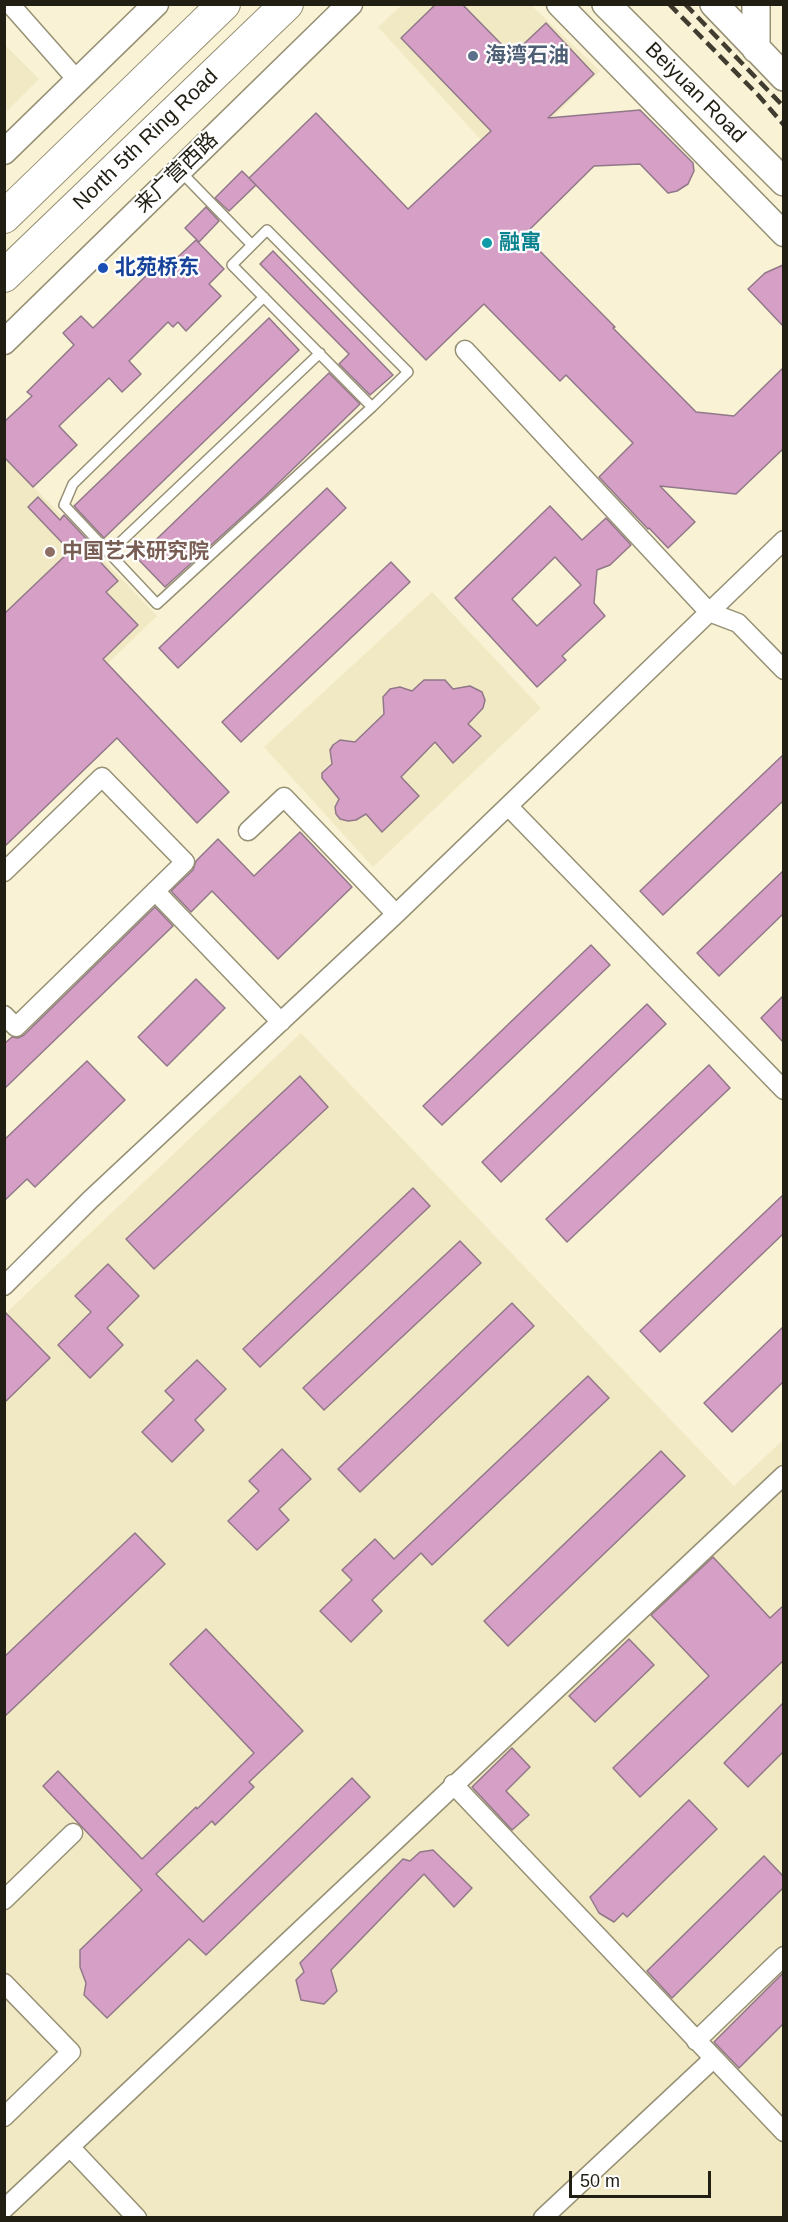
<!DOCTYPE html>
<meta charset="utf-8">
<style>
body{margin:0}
#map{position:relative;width:788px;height:2222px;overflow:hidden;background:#f9f2d4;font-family:Arial,sans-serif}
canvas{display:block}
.frame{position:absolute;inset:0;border:6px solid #211f14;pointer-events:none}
.scale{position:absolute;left:569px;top:2171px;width:142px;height:27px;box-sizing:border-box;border:3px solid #211f14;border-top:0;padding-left:8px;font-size:18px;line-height:21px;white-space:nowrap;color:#211f14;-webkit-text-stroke:4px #fff;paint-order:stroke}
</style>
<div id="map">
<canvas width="788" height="2222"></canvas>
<div class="frame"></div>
<div class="scale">50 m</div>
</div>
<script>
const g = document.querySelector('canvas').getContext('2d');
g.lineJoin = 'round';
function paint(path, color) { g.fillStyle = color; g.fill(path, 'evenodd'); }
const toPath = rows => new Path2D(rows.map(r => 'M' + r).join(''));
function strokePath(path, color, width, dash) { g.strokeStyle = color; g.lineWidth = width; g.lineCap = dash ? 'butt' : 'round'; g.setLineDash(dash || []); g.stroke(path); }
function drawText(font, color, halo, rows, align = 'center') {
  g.font = font + ' Arial,"Noto Sans SC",sans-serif'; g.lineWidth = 4.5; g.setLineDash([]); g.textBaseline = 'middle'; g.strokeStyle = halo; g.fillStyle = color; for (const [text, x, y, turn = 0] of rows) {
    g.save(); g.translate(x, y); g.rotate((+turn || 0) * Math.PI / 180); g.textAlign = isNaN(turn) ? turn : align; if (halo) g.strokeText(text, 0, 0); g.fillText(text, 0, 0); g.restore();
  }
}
const built = toPath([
 [402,5,531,5,600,71,504,165,378,27],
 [5,45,39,79,5,113],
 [5,457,157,616,5,762],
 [432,592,541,708,373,867,264,747],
 [301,1033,734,1486,783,1440,783,2217,5,2218,5,1314]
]);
const building = toPath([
 [436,4,462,4,512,55,546,23,594,74,548,118,640,110,693,163,694,171,688,184,677,191,668,193,640,164,594,166,524,235,615,327,613,328,696,412,734,416,783,368,783,449,736,494,660,486,695,522,668,548,649,528,648,529,599,477,633,443,566,375,560,381,484,304,426,360,249,178,316,113,408,209,491,131,401,38,436,4],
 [242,171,256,185,229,211,215,198,242,171],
 [206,207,219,221,199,242,185,228,206,207],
 [196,240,224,269,209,284,221,296,186,331,178,322,173,327,168,322,129,361,141,374,122,392,109,378,59,426,77,445,33,487,4,457,4,422,32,396,27,392,74,345,63,333,81,316,93,328,158,264,164,270,196,240],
 [273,251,393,375,370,395,339,364,349,354,260,264,273,251],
 [783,265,783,326,748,289,765,273,783,265],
 [269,318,299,350,104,538,74,506,269,318],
 [329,373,360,404,264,497,165,587,137,558,329,373],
 [327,488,346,508,178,668,159,648,327,488],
 [38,497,60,520,64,515,94,547,90,551,118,581,106,592,138,625,103,659,229,792,197,823,117,738,4,847,4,614,70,551,28,507,38,497],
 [550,506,582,540,606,518,631,545,610,565,597,570,594,603,605,616,562,656,566,660,537,687,455,598,550,506],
 [555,557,581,585,537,626,512,599,555,557],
 [391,562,410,582,241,742,222,722,391,562],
 [424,680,445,680,453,689,470,686,482,692,485,700,483,708,468,724,481,736,453,763,435,742,401,777,419,796,382,832,366,814,356,820,348,821,340,819,336,814,335,807,339,799,322,778,322,773,332,764,330,750,333,745,340,740,355,742,384,714,383,697,390,689,400,687,412,691,424,680],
 [783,755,783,801,663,915,640,891,783,755],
 [300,832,352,887,278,959,212,891,191,912,171,891,193,870,196,861,218,839,254,876,300,832],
 [783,871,783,914,719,976,697,953,783,871],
 [155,907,173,926,4,1089,4,1044,12,1037,18,1038,24,1035,155,907],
 [591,945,610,965,442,1125,423,1106,591,945],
 [196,979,225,1008,167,1066,138,1037,196,979],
 [783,996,783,1042,761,1018,783,996],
 [647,1004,666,1024,501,1182,482,1162,647,1004],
 [87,1061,125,1100,35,1187,27,1179,4,1201,4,1140,87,1061],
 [709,1065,730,1088,567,1242,546,1219,709,1065],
 [300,1076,328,1107,154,1269,126,1239,300,1076],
 [413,1188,430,1206,260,1367,243,1349,413,1188],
 [783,1195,783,1234,660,1352,640,1331,783,1195],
 [460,1241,481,1263,324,1410,303,1388,460,1241],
 [108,1264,139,1296,107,1328,123,1345,90,1378,58,1345,91,1312,75,1296,108,1264],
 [512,1303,534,1326,360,1492,338,1469,512,1303],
 [4,1311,50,1358,4,1403,4,1311],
 [783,1327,783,1382,732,1432,704,1403,783,1327],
 [197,1360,226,1389,195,1420,204,1430,172,1462,142,1432,174,1400,165,1391,197,1360],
 [588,1376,609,1398,432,1565,421,1553,372,1600,382,1611,351,1642,320,1611,352,1580,342,1570,375,1539,394,1559,588,1376],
 [282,1449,311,1479,279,1509,289,1520,257,1550,228,1521,259,1491,249,1481,282,1449],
 [661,1451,685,1476,508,1646,484,1621,661,1451],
 [135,1533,165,1564,4,1717,4,1657,135,1533],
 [713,1557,770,1618,783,1606,783,1661,640,1797,613,1768,709,1676,651,1615,713,1557],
 [206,1629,303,1731,249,1782,254,1787,215,1825,212,1821,156,1874,203,1922,352,1778,370,1797,206,1955,189,1939,107,2018,84,1995,86,1983,80,1967,80,1950,142,1890,43,1786,58,1771,142,1859,196,1807,197,1809,254,1753,170,1664,206,1629],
 [629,1639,654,1665,595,1722,569,1696,629,1639],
 [783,1703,783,1752,748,1787,724,1763,783,1703],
 [512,1748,530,1767,506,1791,529,1815,512,1830,472,1787,512,1748],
 [689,1800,717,1829,627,1917,623,1913,614,1922,599,1913,590,1897,689,1800],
 [433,1850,472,1888,454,1907,424,1874,331,1970,337,1991,324,2004,301,2000,296,1980,304,1972,300,1963,403,1859,410,1861,420,1852,433,1850],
 [764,1856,783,1876,783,1888,672,1998,647,1971,764,1856],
 [783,1973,783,2024,739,2068,714,2042,783,1973]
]);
const lane = toPath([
 [180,171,252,245,267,230,408,372,372,407,232,265,252,245],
 [264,297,73,484,64,505,157,604,372,407],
 [109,553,320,353]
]);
const street = toPath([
 [10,4,78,81],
 [465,350,709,612,738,623,784,670],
 [508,806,784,1090],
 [248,831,284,797,396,914],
 [4,872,102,777,185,862,16,1027,4,1015],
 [155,891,281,1022],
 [4,1286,90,1200,396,914,784,540],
 [453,1784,784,2132],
 [4,1900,73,1833],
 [4,1983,71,2052,4,2117],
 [696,2041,784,1956],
 [70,2147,137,2218],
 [4,2209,784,1475],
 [543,2218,713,2059]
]);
const secondary = toPath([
 [559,4,784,234],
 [4,152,156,4],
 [4,342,350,4]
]);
const primary = toPath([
 [606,4,784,182],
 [714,4,784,77],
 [756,4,756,49]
]);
const highway = toPath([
 [4,217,224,4],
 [4,276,287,4]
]);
const rail = toPath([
 [669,4,758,95,784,125],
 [685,4,784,107]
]);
const markers = [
 [473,56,6,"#5c6f8a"],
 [487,243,6,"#0f9aa8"],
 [103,268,6,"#1a4fb4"],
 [50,552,6,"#8d6e63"]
];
const serviceNames = [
 ["海湾石油",485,56]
];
const streetNames = [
 ["Beiyuan Road",695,93,45],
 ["North 5th Ring Road",146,140,-44],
 ["来广营西路",177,173,-44]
];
const cultureNames = [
 ["融寓",499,243]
];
const transitNames = [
 ["北苑桥东",115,268]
];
const educationNames = [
 ["中国艺术研究院",62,552]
];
paint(built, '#f1e9c3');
paint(building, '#d69fc5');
strokePath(building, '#917889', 1.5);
strokePath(lane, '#969075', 12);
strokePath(street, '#969075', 21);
strokePath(secondary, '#969075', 27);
strokePath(primary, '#969075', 30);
strokePath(highway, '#969075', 34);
strokePath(lane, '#fff', 9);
strokePath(street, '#fff', 18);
strokePath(secondary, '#fff', 24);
strokePath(primary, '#fff', 27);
strokePath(highway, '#fff', 32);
strokePath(rail, '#403d30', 4.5, [12, 6]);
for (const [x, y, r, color] of markers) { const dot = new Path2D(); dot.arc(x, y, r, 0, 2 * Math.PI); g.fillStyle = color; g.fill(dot); strokePath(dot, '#fff', 2); }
drawText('bold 21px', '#4e5e75', '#fff', serviceNames, 'left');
drawText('21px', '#211f14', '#fff', streetNames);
drawText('bold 21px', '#0d838f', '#fff', cultureNames, 'left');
drawText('bold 21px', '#164399', '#fff', transitNames, 'left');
drawText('bold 21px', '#785e54', '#fff', educationNames, 'left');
</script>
